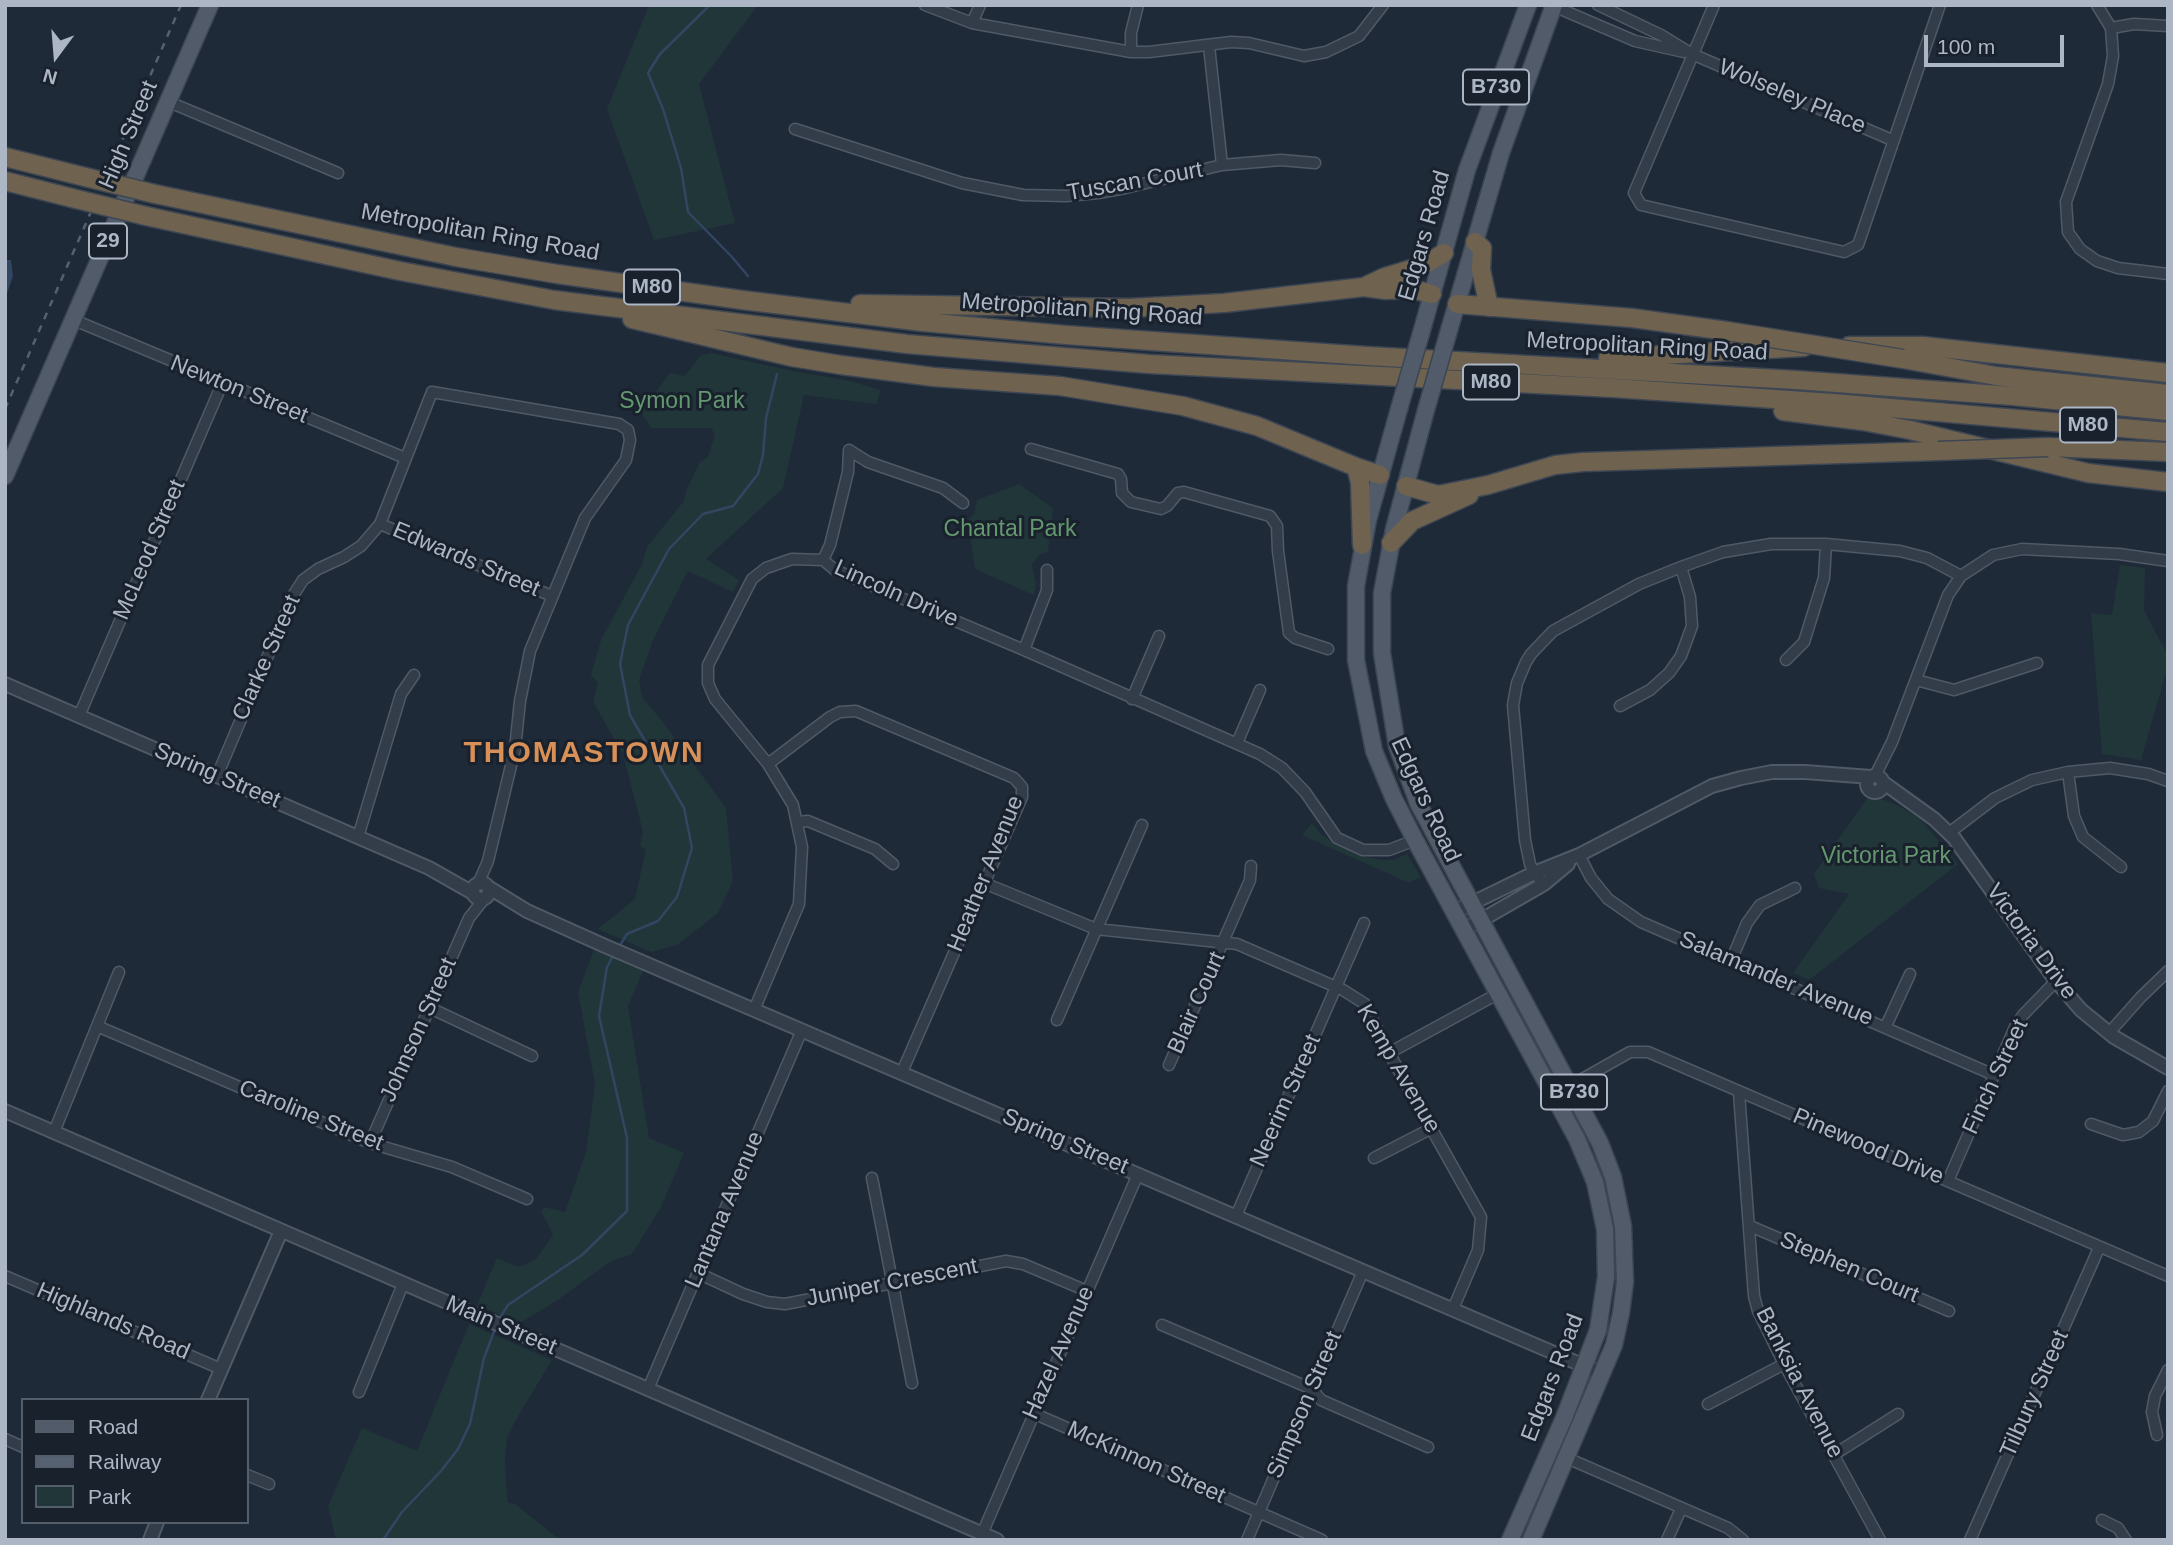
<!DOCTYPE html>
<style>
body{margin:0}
#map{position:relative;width:2173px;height:1545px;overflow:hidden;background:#1f2a38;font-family:Arial,sans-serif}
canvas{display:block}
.frame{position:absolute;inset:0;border:7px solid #adb6c5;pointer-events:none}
.legend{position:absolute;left:21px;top:1398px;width:228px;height:126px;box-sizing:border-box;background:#19212d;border:2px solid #545d6a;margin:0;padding:9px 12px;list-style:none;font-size:21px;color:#adb6c5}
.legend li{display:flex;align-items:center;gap:14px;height:35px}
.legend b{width:35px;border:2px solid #545d6a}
.north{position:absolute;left:21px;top:21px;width:70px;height:70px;-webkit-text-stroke:5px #19212d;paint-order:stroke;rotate:196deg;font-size:19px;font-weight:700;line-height:28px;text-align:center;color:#adb6c5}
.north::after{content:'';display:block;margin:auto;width:24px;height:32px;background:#adb6c5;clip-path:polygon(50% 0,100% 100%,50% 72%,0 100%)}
.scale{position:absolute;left:1924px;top:35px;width:140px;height:32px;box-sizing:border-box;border:4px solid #adb6c5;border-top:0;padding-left:9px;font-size:21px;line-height:24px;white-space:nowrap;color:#adb6c5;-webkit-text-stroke:5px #19212d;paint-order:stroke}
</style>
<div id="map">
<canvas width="2173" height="1545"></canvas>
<div class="frame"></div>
<ul class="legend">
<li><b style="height:9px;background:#515b69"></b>Road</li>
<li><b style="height:9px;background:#556070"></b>Railway</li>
<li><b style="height:19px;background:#213639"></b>Park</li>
</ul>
<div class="north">N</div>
<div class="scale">100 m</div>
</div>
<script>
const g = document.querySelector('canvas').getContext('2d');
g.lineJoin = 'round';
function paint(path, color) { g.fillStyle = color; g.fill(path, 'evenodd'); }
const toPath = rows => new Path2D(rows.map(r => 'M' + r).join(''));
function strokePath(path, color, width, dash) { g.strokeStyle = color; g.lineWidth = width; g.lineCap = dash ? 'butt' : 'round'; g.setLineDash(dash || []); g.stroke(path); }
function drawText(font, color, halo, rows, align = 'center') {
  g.font = font + ' Arial,sans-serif'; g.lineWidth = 6; g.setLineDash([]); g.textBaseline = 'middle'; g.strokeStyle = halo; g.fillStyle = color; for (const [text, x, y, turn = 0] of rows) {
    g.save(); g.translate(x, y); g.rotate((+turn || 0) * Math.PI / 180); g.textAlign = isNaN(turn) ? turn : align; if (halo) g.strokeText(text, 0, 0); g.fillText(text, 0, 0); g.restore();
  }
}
const green = toPath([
 [649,5,758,5,699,84,735,223,654,240,607,109],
 [711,353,788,370,850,381,881,390,876,404,804,395,783,488,706,559,739,580,733,592,688,571,653,640,639,680,642,697,662,721,726,808,733,881,718,913,677,945,651,952,598,929,635,899,646,849,640,846,643,832,623,754,593,702,598,683,591,675,601,640,642,564,647,547,684,501,686,491,700,462,708,457,715,434,711,428,651,428,641,412,670,373,685,376,701,355],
 [1019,484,1053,508,1048,552,1039,555,1032,565,1036,584,1034,595,975,569,968,520,974,514,977,500],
 [2120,565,2145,568,2144,610,2168,656,2168,665,2141,760,2102,754,2091,613,2112,615],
 [1870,794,1903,808,1922,821,1958,864,1809,980,1793,973,1849,894,1819,888,1814,874],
 [1312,823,1323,836,1357,855,1381,860,1393,860,1407,854,1421,877,1409,883,1302,835],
 [594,950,643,971,628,1006,649,1138,684,1153,661,1207,632,1254,611,1261,559,1299,520,1323,477,1305,497,1258,519,1267,535,1260,553,1235,541,1211,544,1207,565,1212,586,1152,595,1084,578,992],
 [469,1324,552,1360,514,1423,507,1439,505,1457,506,1487,508,1503,515,1504,560,1540,336,1540,328,1506,362,1428,417,1451]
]);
const water = toPath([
 [5,260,11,260,13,276,5,299]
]);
const stream = toPath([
 [710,5,660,54,648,73,663,109,681,168,688,212,732,257,748,276],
 [619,947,627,934,658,921,677,897,692,848,684,808,630,715,620,664,628,625,669,549,703,514,733,506,758,474,763,455,766,418,777,374],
 [499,1319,508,1305,582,1255,627,1211,627,1138,599,1016,607,967,613,956],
 [383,1540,402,1512,441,1471,458,1449,470,1424,484,1358,495,1329]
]);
const minor = toPath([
 [925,5,972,23,1131,52,1149,52,1231,42,1249,43,1304,56,1326,52,1359,36,1383,5],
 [1551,5,1635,41,1684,52],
 [1598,5,1661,35,1692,54,1892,140],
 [1714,5,1634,193,1641,205,1844,252,1858,245,1940,5],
 [2097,5,2111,28,2113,56,2108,84,2066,202,2068,232,2080,249,2097,261,2118,268,2168,274],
 [972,23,980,5],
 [2111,28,2134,24,2168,26],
 [1209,46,1222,165],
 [1131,52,1131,33,1138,5],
 [169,102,338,173],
 [795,129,962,183,1023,195,1066,196,1098,193,1125,188,1222,165,1281,160,1315,163],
 [74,320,405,458],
 [1031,449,1118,474,1121,479,1122,493,1131,502,1161,509,1167,506,1178,493,1184,492,1270,516,1277,526,1278,551,1289,633,1295,638,1328,649],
 [380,524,552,596],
 [823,560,830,545,848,472,849,450,868,462,943,488,963,503],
 [1024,650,1047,590,1047,570],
 [1786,660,1804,642,1824,578,1826,544],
 [1916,680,1954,690,2037,663],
 [1132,699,1159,636],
 [1620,706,1650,690,1669,673,1681,656,1692,626,1690,597,1681,567],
 [79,716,222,384],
 [1237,743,1260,690],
 [768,764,830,717,840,712,856,711,1014,778,1022,787,1022,797,902,1072],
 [2068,772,2074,816,2083,837,2121,867],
 [217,776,294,594,303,580,318,569,344,557,361,546,380,524,432,392,619,424,628,430,630,440,626,460,585,518,530,651,520,701,515,749,488,861,478,884],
 [1875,776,1892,742,1948,595,1961,576,1993,555,2022,549,2119,554,2168,561],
 [798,822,808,821,875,849,893,864],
 [1949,833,1995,798,2032,780,2068,772,2110,768,2148,774,2168,781],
 [358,837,401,694,414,675],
 [1579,855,1591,878,1608,899,1641,922,1994,1075],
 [984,883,1096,929,1237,944,1343,990,1365,1004,1389,1053,1481,1217,1478,1250,1453,1309],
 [1544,884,1534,873,1530,864,1525,840,1513,705,1517,683,1526,662,1531,654,1553,631,1639,584,1681,567,1723,552,1771,544,1826,544,1900,551,1927,558,1961,576],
 [1731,961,1747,923,1760,905,1795,888],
 [430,1008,532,1056],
 [754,1010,799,904,802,847,793,805,768,764,715,699,708,683,708,665,752,579,766,568,792,559,823,560,835,570,1024,650,1260,754,1282,768,1305,792,1337,838,1363,850,1389,850,1415,840],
 [1057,1020,1142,825],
 [97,1026,370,1143,452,1167,527,1199],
 [1886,1026,1910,974],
 [2109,1033,2141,997,2168,971],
 [1389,1053,1499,993],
 [1169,1065,1250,880,1251,866],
 [1570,1086,1630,1052,1648,1052,2168,1276],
 [1739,1093,1754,1296,1758,1311,1784,1364,1880,1540],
 [2091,1124,2123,1135,2139,1132,2153,1121,2168,1091],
 [54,1132,119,972],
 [370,1143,469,918,484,899],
 [1374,1158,1432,1128],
 [872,1178,912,1383],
 [1948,1181,2015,1027,2023,1015,2056,981],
 [1236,1216,1364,923],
 [1750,1226,1949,1311],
 [698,1273,743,1294,767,1302,785,1304,1006,1261,1023,1264,1087,1291],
 [5,1276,221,1369],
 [1162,1325,1305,1386,1312,1389,1321,1400,1428,1447],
 [648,1389,802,1030],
 [359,1392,403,1284],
 [1708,1404,1784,1364],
 [1033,1413,1322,1540],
 [2157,1435,2152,1412,2155,1396,2168,1370],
 [5,1439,23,1447],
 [1835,1454,1898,1414],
 [1567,1458,1728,1528,1743,1540],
 [247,1475,269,1484],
 [2102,1520,2118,1528,2126,1540],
 [982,1534,1138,1174],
 [1247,1540,1363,1271],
 [1667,1540,1681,1509],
 [1970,1540,2099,1248]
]);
const tertiary = toPath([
 [5,684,429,868,473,893],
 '1867 784a8 8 0 1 1 16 0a8 8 0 1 1-16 0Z',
 [1884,783,1934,819,1954,838,2056,981,2081,1010,2114,1037,2168,1068],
 '473 891a8 8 0 1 1 16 0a8 8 0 1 1-16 0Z',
 [488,887,527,911,605,946,1603,1374],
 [1454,912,1534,873,1579,855,1712,786,1741,778,1772,772,1805,772,1871,777],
 [1464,930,1544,884,1568,864],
 [5,1111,997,1540],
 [208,1400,281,1231],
 [150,1540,157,1522]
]);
const primary = toPath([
 [1450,327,1501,153,1554,5],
 [1422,330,1467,170,1528,5],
 [1399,409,1368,520,1356,586,1356,660,1374,751,1394,799,1415,840,1577,1139,1595,1182,1605,1229,1606,1277,1598,1330,1564,1418,1510,1540],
 [1426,410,1394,529,1382,593,1382,653,1397,746,1418,803,1600,1143,1613,1177,1623,1226,1625,1282,1621,1313,1614,1345,1531,1540],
 [5,476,210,5]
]);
const motorway = toPath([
 [5,157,85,177],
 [5,181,76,199],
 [155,194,456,257,557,274,742,300,923,322,1066,335,1367,356,1796,380,2013,396,2168,411],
 [146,216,400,271,554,300,907,344,1149,364,1613,388,1833,403,2168,432],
 [1475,242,1482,248,1481,270,1489,307],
 [1364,287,1385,277,1424,265,1444,253],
 [860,304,1129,308,1224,303,1364,287,1386,290,1412,289,1432,294],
 [1457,304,1632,318,1727,331],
 [632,319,792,357,841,365,934,377,1060,386,1183,406,1257,426,1356,467,1380,475],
 [1849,346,1923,346,2168,373],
 [1608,358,1804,347],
 [1903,359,1996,376,2168,394],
 [1783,411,1863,421,1910,430,2088,473,2168,482],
 [2048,447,2168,452],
 [1356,467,1360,482,1362,545],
 [1406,486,1438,495,1488,485,1555,465,1583,462,1938,451],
 [1391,543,1412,521,1469,495]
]);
const rail = toPath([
 [5,409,181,5]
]);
const primaryBridge = toPath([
 [1399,409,1422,330],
 [1426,410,1450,327]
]);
const motorwayBridge = toPath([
 [85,177,155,194],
 [76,199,146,216],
 [1727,331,1903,359],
 [1938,451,2048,447]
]);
const shields = [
 [1496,87,66],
 [108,241,38],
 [652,287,56],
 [1491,382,56],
 [2088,425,56],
 [1574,1092,66]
];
const shieldNames = [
 ["B730",1496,87],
 ["29",108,241],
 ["M80",652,287],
 ["M80",1491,382],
 ["M80",2088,425],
 ["B730",1574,1092]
];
const streetNames = [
 ["Wolseley Place",1792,97,23],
 ["High Street",129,135,-67],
 ["Tuscan Court",1135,182,-10],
 ["Metropolitan Ring Road",480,233,10],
 ["Edgars Road",1425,236,-74],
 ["Metropolitan Ring Road",1082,310,4],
 ["Metropolitan Ring Road",1647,347,3],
 ["Newton Street",239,390,22],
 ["McLeod Street",150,550,-67],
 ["Edwards Street",466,560,23],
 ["Lincoln Drive",896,594,24],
 ["Clarke Street",267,658,-66],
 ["Spring Street",217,776,23],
 ["Edgars Road",1425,800,65],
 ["Heather Avenue",986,874,-68],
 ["Victoria Drive",2031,942,54],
 ["Salamander Avenue",1776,979,23],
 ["Blair Court",1197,1003,-66],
 ["Johnson Street",419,1030,-66],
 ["Kemp Avenue",1398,1069,60],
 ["Finch Street",1996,1077,-65],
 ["Neerim Street",1286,1101,-66],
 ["Caroline Street",311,1116,22],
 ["Spring Street",1065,1142,23],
 ["Pinewood Drive",1868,1147,23],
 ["Lantana Avenue",725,1210,-67],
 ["Stephen Court",1849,1268,23],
 ["Juniper Crescent",892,1283,-11],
 ["Highlands Road",113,1322,23],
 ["Main Street",501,1326,23],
 ["Hazel Avenue",1059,1353,-66],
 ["Edgars Road",1553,1378,-69],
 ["Banksia Avenue",1799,1383,63],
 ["Tilbury Street",2035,1394,-66],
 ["Simpson Street",1305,1405,-67],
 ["McKinnon Street",1146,1463,24]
];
const parkNames = [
 ["Symon Park",682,402],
 ["Chantal Park",1010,530],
 ["Victoria Park",1886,857]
];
const districtNames = [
 ["THOMASTOWN",584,754]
];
paint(green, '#213639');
paint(water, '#324561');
strokePath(stream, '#324561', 2.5);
strokePath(minor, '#505966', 13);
strokePath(tertiary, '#505966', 16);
strokePath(primary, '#3c4552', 19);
strokePath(motorway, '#3e4653', 21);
strokePath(minor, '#333c49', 10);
strokePath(tertiary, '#333c49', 12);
strokePath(primary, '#515b69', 16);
strokePath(motorway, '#6f6350', 18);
strokePath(rail, '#556070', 2.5, [7, 7]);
strokePath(primaryBridge, '#3c4552', 19, []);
strokePath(motorwayBridge, '#3e4653', 21, []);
strokePath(primaryBridge, '#515b69', 16);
strokePath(motorwayBridge, '#6f6350', 18);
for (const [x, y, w] of shields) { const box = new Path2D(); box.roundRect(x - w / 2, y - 17.5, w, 35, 5); g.fillStyle = '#19212d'; g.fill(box); strokePath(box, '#adb6c5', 2); }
drawText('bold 21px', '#adb6c5', null, shieldNames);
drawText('23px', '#adb6c5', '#19212d', streetNames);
drawText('23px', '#649770', '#19212d', parkNames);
g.letterSpacing = '2px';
drawText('bold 30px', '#d79057', '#19212d', districtNames);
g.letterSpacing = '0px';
</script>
